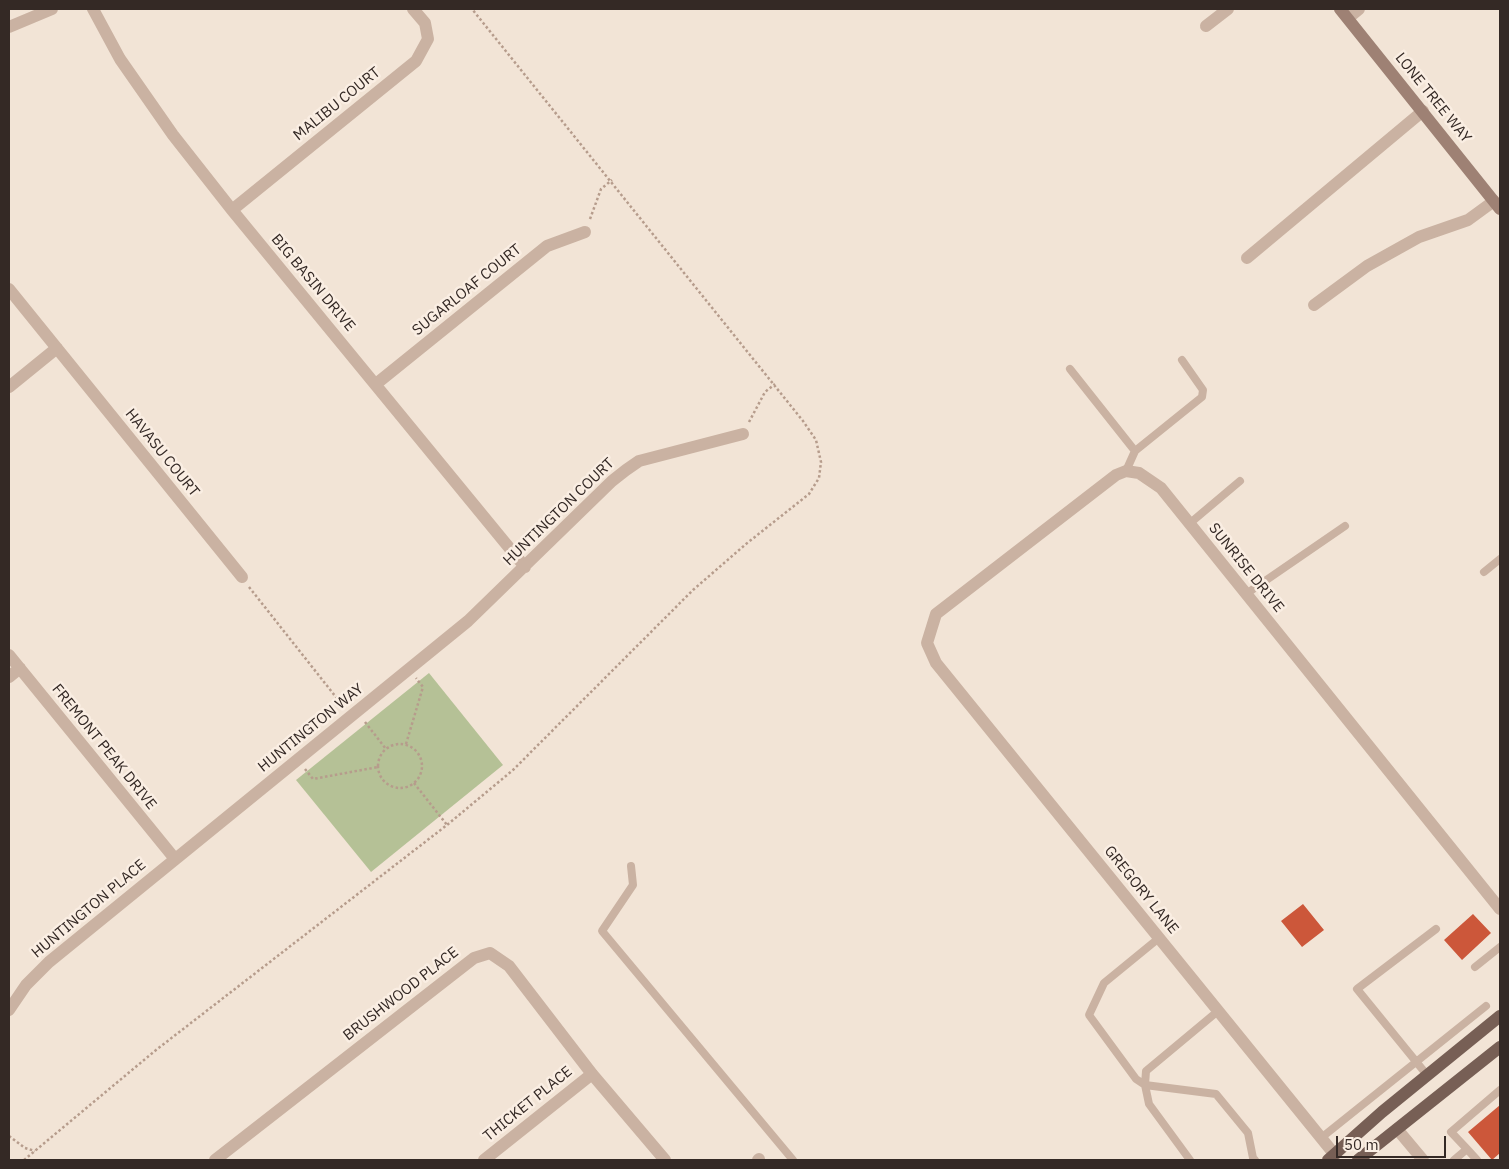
<!DOCTYPE html>
<style>
body{margin:0}
#map{position:relative;width:1509px;height:1169px;overflow:hidden;background:#f2e4d6;font-family:"IBM Plex Sans",sans-serif}
canvas{display:block}
.frame{position:absolute;inset:0;border:10px solid #342925;pointer-events:none}
.scale{position:absolute;left:1336px;top:1136px;width:110px;height:22px;box-sizing:border-box;border:2px solid #342925;border-top:0;padding-left:6px;font-size:15px;line-height:18px;white-space:nowrap;color:#342925;-webkit-text-stroke:4px #faeee3;paint-order:stroke}
</style>
<div id="map">
<canvas width="1509" height="1169"></canvas>
<div class="frame"></div>
<div class="scale">50 m</div>
</div>
<script>
const g = document.querySelector('canvas').getContext('2d');
g.lineJoin = 'round';
function paint(path, color) { g.fillStyle = color; g.fill(path, 'evenodd'); }
const toPath = rows => new Path2D(rows.map(r => 'M' + r).join(''));
function strokePath(path, color, width, dash) { g.strokeStyle = color; g.lineWidth = width; g.lineCap = dash ? 'butt' : 'round'; g.setLineDash(dash || []); g.stroke(path); }
function drawText(font, color, halo, rows, align = 'center') {
  g.font = font + ' "IBM Plex Sans",sans-serif'; g.lineWidth = 5; g.setLineDash([]); g.textBaseline = 'middle'; g.strokeStyle = halo; g.fillStyle = color; for (const [text, x, y, turn = 0] of rows) {
    g.save(); g.translate(x, y); g.rotate((+turn || 0) * Math.PI / 180); g.textAlign = isNaN(turn) ? turn : align; if (halo) g.strokeText(text, 0, 0); g.fillText(text, 0, 0); g.restore();
  }
}
const green = toPath([
 [429,673,503,765,371,872,296,780]
]);
const building = toPath([
 [1303,904,1324,930,1302,947,1281,921],
 [1473,914,1491,933,1462,960,1444,940],
 [1500,1105,1500,1153,1492,1160,1468,1132]
]);
const path = toPath([
 [590,219,601,189,612,180],
 [749,422,765,392,775,384],
 [249,587,343,706],
 [365,722,386,749],
 '378 766a22 22 0 1 1 44 0a22 22 0 1 1-44 0Z',
 [406,744,423,687,416,678],
 [305,769,313,779,378,767],
 [414,783,447,825],
 [9,1136,25,1148,35,1151],
 [24,1160,156,1050,447,825,513,770,693,590,746,544,809,494,819,478,821,462,816,440,803,421,472,9]
]);
const service = toPath([
 [1070,369,1135,451],
 [1126,471,1135,451,1202,397,1203,390,1182,360],
 [1189,524,1240,481],
 [1484,572,1500,559],
 [1246,594,1345,526],
 [631,866,633,885,602,931,793,1160],
 [1159,938,1104,983,1089,1015,1136,1079,1145,1085,1149,1104,1190,1160],
 [1475,967,1500,947],
 [1218,1011,1146,1071,1145,1085,1216,1094,1248,1133,1253,1158,1255,1160],
 [1427,1075,1357,989,1436,929],
 [1321,1138,1486,1006],
 [1467,1149,1451,1132,1500,1090],
 [1454,1160,1467,1149,1477,1160]
]);
const minor = toPath([
 [93,9,120,59,173,135,232,210,525,567],
 [1348,18,1359,9],
 [1206,26,1228,9],
 [232,210,416,61,428,39,425,23,413,9],
 [1247,258,1423,111],
 [9,289,242,577],
 [1314,305,1367,266,1419,237,1468,220,1494,201],
 [376,384,547,246,585,232],
 [9,387,57,348],
 [9,655,175,859],
 [9,677,20,668],
 [9,1010,26,985,49,962,468,621,612,481,626,470,639,461,743,434],
 [1397,1129,1423,1160],
 [1335,1155,936,663,927,643,936,614,1116,475,1126,471,1139,473,1161,488,1500,909],
 [215,1160,474,958,490,953,509,966,592,1074,665,1160],
 [484,1160,592,1074],
 [758,1160,759,1159]
]);
const tertiary = toPath([
 [9,27,52,9]
]);
const secondary = toPath([
 [1340,9,1500,209]
]);
const primary = toPath([
 [1328,1160,1382,1112,1500,1016],
 [1358,1160,1500,1047]
]);
const streetNames = [
 ["LONE TREE WAY",1433,98,51],
 ["MALIBU COURT",337,104,-39],
 ["BIG BASIN DRIVE",313,283,50],
 ["SUGARLOAF COURT",467,290,-39],
 ["HAVASU COURT",162,453,51],
 ["HUNTINGTON COURT",559,512,-44],
 ["SUNRISE DRIVE",1246,568,51],
 ["HUNTINGTON WAY",311,728,-39],
 ["FREMONT PEAK DRIVE",104,747,51],
 ["GREGORY LANE",1141,890,51],
 ["HUNTINGTON PLACE",89,909,-40],
 ["BRUSHWOOD PLACE",401,994,-38],
 ["THICKET PLACE",528,1104,-39]
];
paint(green, '#b5c196');
paint(building, '#cc573a');
strokePath(path, '#b69c8c', 2.5, [2.5, 2.5]);
strokePath(service, '#cab2a2', 8);
strokePath(minor, '#cab2a2', 12);
strokePath(tertiary, '#cab2a2', 12);
strokePath(secondary, '#9e8174', 12);
strokePath(primary, '#775f55', 12);
drawText('15px', '#342925', '#faeee3', streetNames);
</script>
